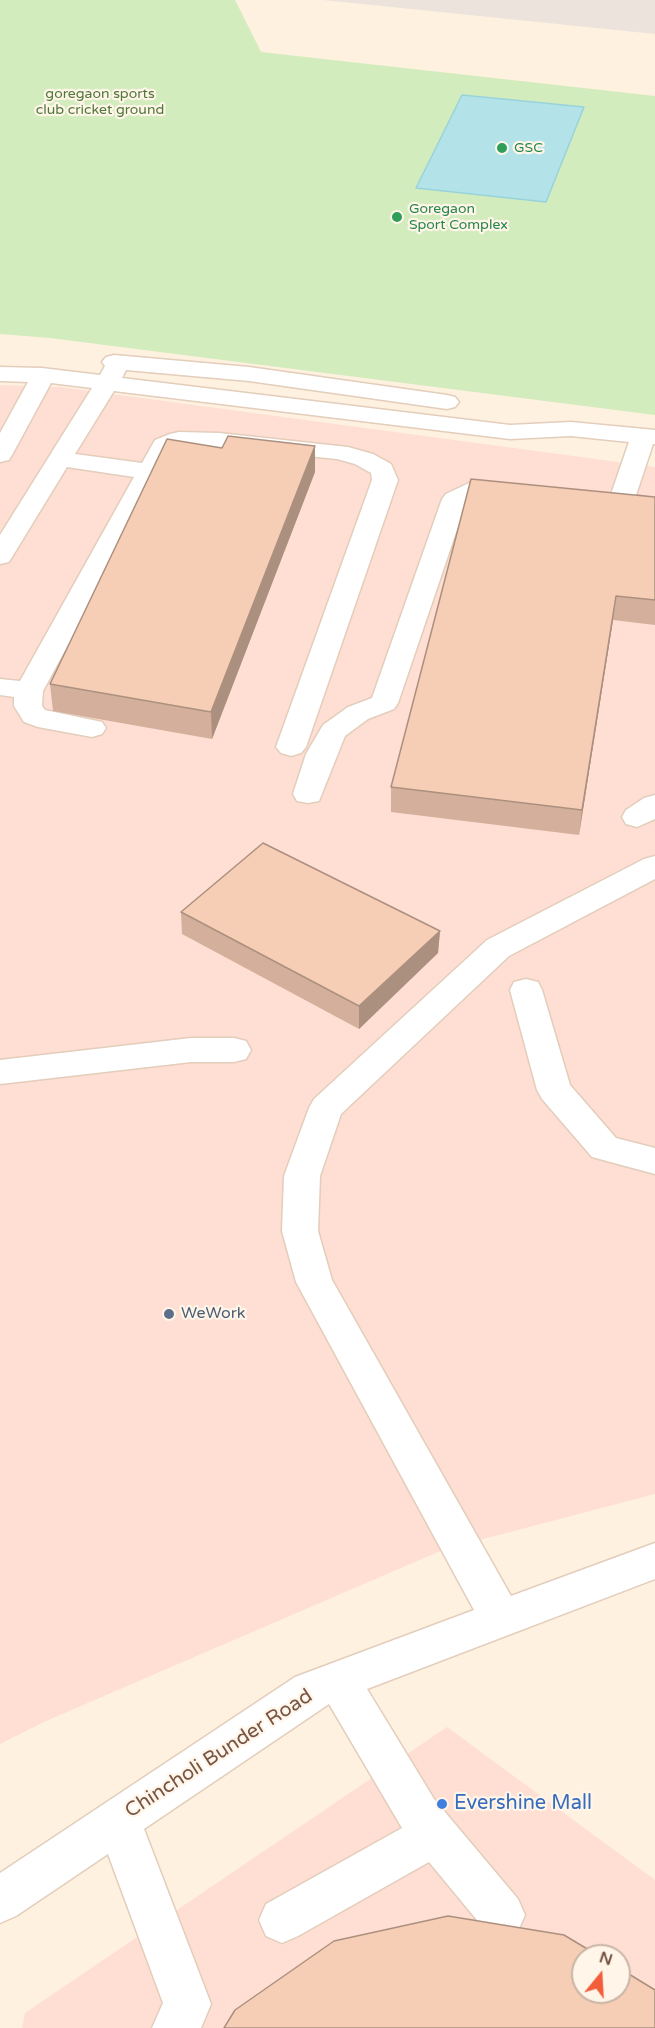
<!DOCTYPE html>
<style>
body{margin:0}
#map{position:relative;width:655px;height:2028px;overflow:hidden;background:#fef1e0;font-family:"Varela Round",sans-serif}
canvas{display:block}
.north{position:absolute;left:571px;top:1944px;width:60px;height:60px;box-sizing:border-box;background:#fff5e8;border:2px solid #c9b5a7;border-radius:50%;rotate:18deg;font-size:16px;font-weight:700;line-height:24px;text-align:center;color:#775545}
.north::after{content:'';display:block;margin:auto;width:21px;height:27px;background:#f35d3a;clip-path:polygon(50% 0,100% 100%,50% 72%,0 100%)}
</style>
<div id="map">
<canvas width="655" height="2028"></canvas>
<div class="north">N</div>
</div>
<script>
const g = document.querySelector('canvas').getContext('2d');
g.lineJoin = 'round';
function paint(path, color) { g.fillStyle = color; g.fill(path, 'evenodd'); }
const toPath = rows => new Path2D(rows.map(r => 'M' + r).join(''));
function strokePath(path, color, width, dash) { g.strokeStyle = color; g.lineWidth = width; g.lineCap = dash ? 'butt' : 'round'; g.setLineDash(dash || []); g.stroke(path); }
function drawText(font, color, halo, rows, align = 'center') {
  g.font = font + ' "Varela Round",sans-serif'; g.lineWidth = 4.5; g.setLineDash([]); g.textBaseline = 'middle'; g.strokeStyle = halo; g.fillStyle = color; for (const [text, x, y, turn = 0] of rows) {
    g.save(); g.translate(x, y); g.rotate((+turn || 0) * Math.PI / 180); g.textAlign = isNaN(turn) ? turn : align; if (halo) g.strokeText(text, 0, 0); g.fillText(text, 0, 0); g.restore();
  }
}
const commercial = toPath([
 [0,385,60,387,655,467,655,1494,445,1549,46,1721,0,1744],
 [447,1727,655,1880,655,2028,22,2028,25,2013],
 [583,1956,619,1956,619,1992,583,1992]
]);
const industrial = toPath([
 [323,0,655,0,655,34]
]);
const green = toPath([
 [0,0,235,0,261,52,655,96,655,415,50,338,0,334]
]);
const water = toPath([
 [462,95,584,107,546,202,416,188,462,95]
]);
const minor = toPath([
 [114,355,249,367,447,395,455,397,459,402,455,407,447,409,249,381,126,370,122,378,510,425,571,422,655,430,655,444,653,444,636,495,655,499,655,515,613,505,609,500,629,442,571,436,510,439,114,391,75,454,142,463,155,440,170,434,179,432,219,433,348,447,373,454,391,464,398,480,306,747,301,753,291,756,281,753,276,747,372,480,371,473,355,464,337,459,219,447,182,446,174,450,43,691,42,706,45,710,102,722,106,728,102,734,92,737,38,727,24,722,14,706,14,697,0,695,0,679,20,681,134,477,67,467,9,562,0,564,0,535,92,388,51,383,12,455,9,460,0,462,0,433,28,382,0,381,0,367,42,368,100,375,105,366,102,362,106,357,114,355],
 [469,483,513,485,522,488,526,493,522,498,513,501,474,499,466,503,398,703,394,709,368,719,345,736,319,801,308,803,297,801,293,794,306,754,323,725,348,707,372,698,442,499,446,494,469,483],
 [655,795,655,819,637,827,626,824,622,817,626,810,644,798,655,795],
 [655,856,655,879,509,956,341,1114,320,1176,318,1231,332,1280,511,1596,655,1543,655,1579,367,1689,434,1799,518,1899,525,1915,518,1931,502,1938,486,1931,429,1862,298,1936,282,1943,266,1936,259,1920,266,1904,402,1828,329,1704,144,1829,211,2004,201,2028,152,2028,163,2003,108,1854,16,1916,0,1923,0,1873,295,1677,474,1610,296,1282,282,1231,284,1176,309,1108,314,1099,487,940,644,859,655,856],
 [526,979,538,982,542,990,570,1085,616,1138,655,1148,655,1174,592,1157,542,1099,537,1090,510,990,514,982,526,979],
 [191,1038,234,1038,246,1041,251,1050,246,1059,234,1062,191,1062,0,1084,0,1060,191,1038]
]);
const wall = toPath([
 [315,446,315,472,212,739,53,711,50,684,222,448],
 [655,497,655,625,613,620,579,835,391,812,391,787],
 [181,912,440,931,438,953,359,1029,182,934]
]);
const shadedWall = toPath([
 [315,446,315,472,212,739,211,712],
 [616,596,613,620,579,835,582,810],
 [440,931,438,953,359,1029,359,1006]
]);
const building = toPath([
 [228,436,315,446,211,712,50,684,167,439,222,448,228,436],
 [471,479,655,497,655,600,616,596,582,810,391,787,471,479],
 [263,843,440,931,359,1006,181,912,263,843],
 [448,1916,564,1935,599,1956,583,1956,583,1992,619,1992,619,1968,655,1990,655,2028,224,2028,235,2010,334,1941,448,1916]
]);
const markers = [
 [502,148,6,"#2e9e5b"],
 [397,217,6,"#2e9e5b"],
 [169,1314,6,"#5c6f8a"],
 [442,1804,6,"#3f7fe0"]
];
const farParknames = [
 ["goregaon sports",100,94],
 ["club cricket ground",100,110]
];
const farLeisurenames = [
 ["GSC",514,148],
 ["Goregaon",409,209],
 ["Sport Complex",409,225]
];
const serviceNames = [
 ["WeWork",181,1314]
];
const nearStreetnames = [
 ["Chincholi Bunder Road",219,1754,-33]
];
const nearShopnames = [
 ["Evershine Mall",454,1804]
];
paint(commercial, '#ffded3');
paint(industrial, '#ece3dc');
paint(green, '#d2ecbd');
paint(water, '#b3e3e9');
strokePath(water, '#98d3dc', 1.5);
strokePath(minor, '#e3cdbb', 3);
paint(minor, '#fff');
paint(wall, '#d4b09c');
paint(shadedWall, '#ac907f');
paint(building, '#f6cdb5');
strokePath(building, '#ac907f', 1.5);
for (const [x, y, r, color] of markers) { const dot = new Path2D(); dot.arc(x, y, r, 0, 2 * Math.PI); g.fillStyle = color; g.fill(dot); strokePath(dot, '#fff5e8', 2); }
drawText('14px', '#4e783a', '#fff5e8', farParknames);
drawText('14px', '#27864d', '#fff5e8', farLeisurenames, 'left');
drawText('16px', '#4e5e75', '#fff5e8', serviceNames, 'left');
drawText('20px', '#775545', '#fff5e8', nearStreetnames);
drawText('20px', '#366cbe', '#fff5e8', nearShopnames, 'left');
</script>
